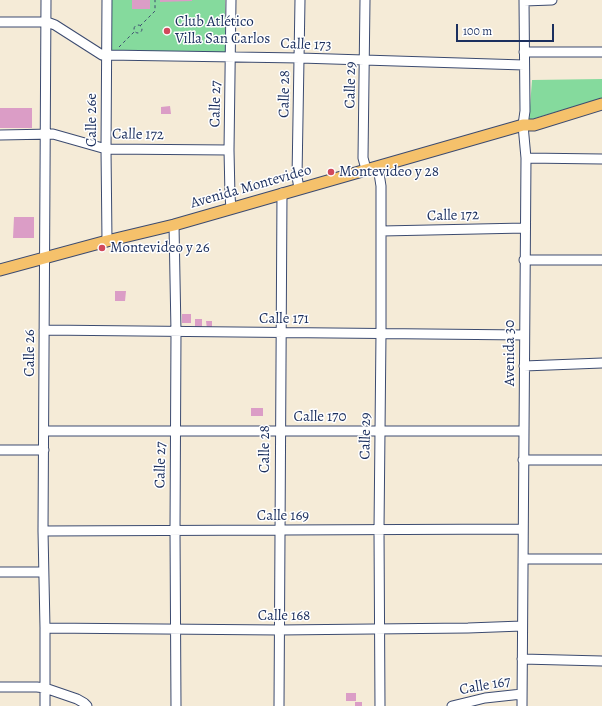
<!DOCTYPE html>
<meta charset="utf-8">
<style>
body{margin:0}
#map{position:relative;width:602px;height:706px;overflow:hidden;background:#f5ebd7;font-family:Alegreya,serif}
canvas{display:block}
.scale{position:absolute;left:456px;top:24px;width:98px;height:18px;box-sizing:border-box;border:2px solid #1b2f5e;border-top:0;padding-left:5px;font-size:12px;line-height:14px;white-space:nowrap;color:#1b2f5e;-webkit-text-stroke:3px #fff;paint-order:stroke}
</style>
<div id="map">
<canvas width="602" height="706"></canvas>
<div class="scale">100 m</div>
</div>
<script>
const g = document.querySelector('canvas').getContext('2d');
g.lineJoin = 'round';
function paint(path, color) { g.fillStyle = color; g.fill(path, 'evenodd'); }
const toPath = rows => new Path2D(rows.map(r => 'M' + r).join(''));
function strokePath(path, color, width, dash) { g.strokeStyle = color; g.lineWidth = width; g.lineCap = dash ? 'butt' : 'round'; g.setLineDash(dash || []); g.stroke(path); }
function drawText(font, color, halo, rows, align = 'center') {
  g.font = font + ' Alegreya,serif'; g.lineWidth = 3; g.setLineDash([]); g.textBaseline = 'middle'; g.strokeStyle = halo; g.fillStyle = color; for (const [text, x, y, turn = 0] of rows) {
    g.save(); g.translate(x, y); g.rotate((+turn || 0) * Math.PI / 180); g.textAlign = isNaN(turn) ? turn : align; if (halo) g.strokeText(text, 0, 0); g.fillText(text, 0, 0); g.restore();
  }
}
const green = toPath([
 [111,0,225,0,225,55,109,53],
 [602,79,602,98,529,120,532,80]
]);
const building = toPath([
 [132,0,150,0,150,9,132,9],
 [160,0,192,0,192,1,160,2],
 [170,106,171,114,161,114,161,107],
 [0,108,32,108,32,128,0,128],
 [14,217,34,217,34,238,13,238],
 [115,291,126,291,125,301,115,301],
 [182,314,191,314,191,323,182,323],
 [195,319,202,319,202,328,195,328],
 [206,321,212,321,212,329,207,329],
 [251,408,263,408,263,416,251,416],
 [346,693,356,693,356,701,346,701],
 [355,702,362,702,362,706,355,706]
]);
const path = toPath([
 '134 29a4 4 0 1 1 8 0a4 4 0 1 1-8 0Z',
 [140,26,155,11,155,0],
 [119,47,135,31]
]);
const minor = toPath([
 [107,0,106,149,107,241],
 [231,0,229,150,230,196,231,208],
 [365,0,363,158,366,169],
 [524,1,552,0],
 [0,22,47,22,55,25,102,55,107,55,300,58,524,65],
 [524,52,602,52],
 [0,135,53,134,106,149,229,150],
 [526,158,602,159],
 [378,167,381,186,381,333,379,530,380,706],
 [299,188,297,177,300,0],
 [174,225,176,332,175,530,176,706],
 [382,231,525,228],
 [524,260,602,260],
 [44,330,524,335],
 [524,366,602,363],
 [44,431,524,431],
 [0,450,44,450],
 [523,460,602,460],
 [43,531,523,529],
 [523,559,602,559],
 [0,572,43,572],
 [45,628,279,630,468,628,522,626],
 [522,659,602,661],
 [0,687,37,687,45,688,77,699,84,703,87,706],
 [45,706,45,628,43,531,46,0],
 [279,706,282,193],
 [452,706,485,698,522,694],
 [522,706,526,158,523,125,525,111,524,0]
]);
const major = toPath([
 [0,270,107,241,174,225,523,125,534,125,602,104]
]);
const markers = [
 [167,31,4,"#d1495b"],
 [331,172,4,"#d1495b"],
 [102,248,4,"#d1495b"]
];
const poiNames = [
 ["Club Atlético",175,22],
 ["Villa San Carlos",175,39],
 ["Montevideo y 28",339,172],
 ["Montevideo y 26",110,248]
];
const streetNames = [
 ["Calle 173",306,45,2],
 ["Calle 29",351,85,-89],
 ["Calle 28",285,94,-89],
 ["Calle 27",216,104,-89],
 ["Calle 26e",92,120,-90],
 ["Calle 172",138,135,1],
 ["Avenida Montevideo",251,187,-16],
 ["Calle 172",453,216,-1],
 ["Calle 171",284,319],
 ["Calle 26",30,353,-90],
 ["Avenida 30",510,353,-90],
 ["Calle 170",320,417],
 ["Calle 29",366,436,-89],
 ["Calle 28",265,449,-90],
 ["Calle 27",161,465,-89],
 ["Calle 169",283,516],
 ["Calle 168",284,616],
 ["Calle 167",485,686,-10]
];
paint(green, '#85da9d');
paint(building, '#db9dc6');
strokePath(minor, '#3c4b70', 11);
strokePath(major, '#3c4b70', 13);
strokePath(path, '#3c4b70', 1, [3, 3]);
strokePath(minor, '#fff', 9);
strokePath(major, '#f5c16b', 11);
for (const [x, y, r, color] of markers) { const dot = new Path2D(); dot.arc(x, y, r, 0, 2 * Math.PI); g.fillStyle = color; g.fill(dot); strokePath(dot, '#fff', 1.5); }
drawText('15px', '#1b2f5e', '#fff', poiNames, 'left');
drawText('15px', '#1b2f5e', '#fff', streetNames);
</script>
